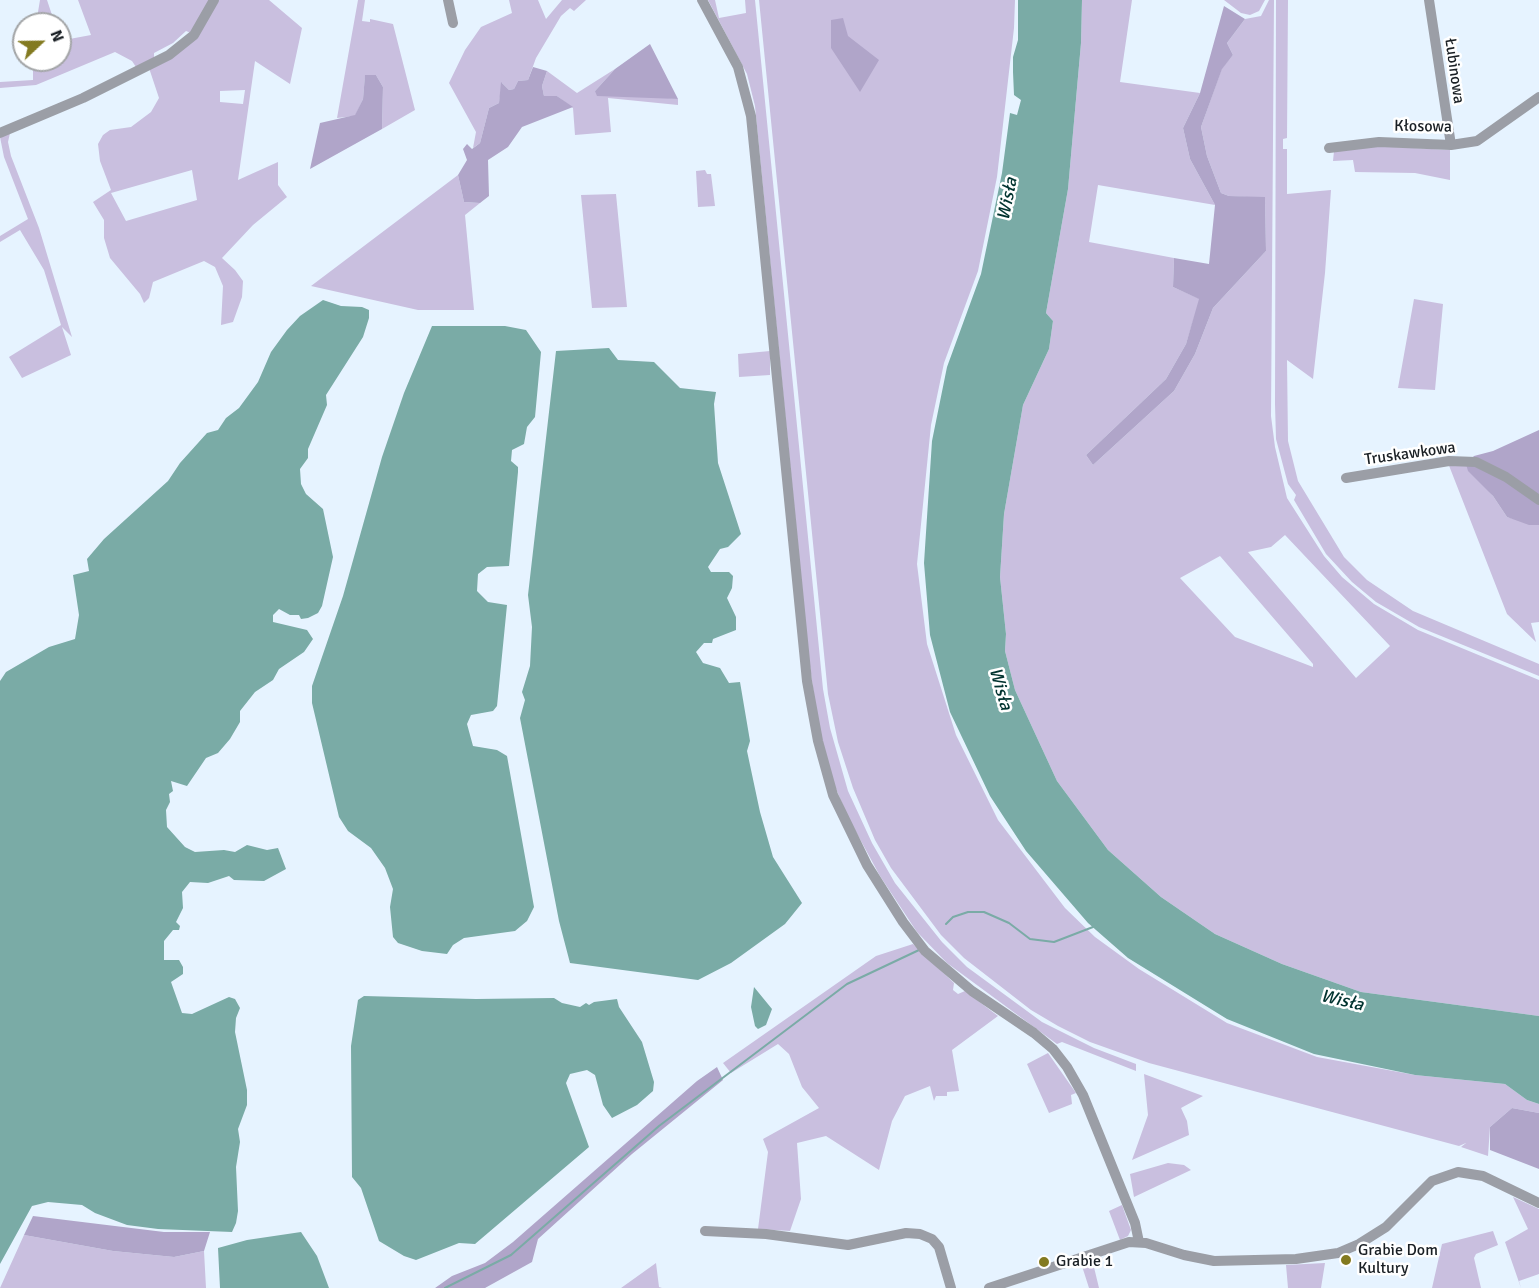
<!DOCTYPE html>
<meta charset="utf-8">
<style>
body{margin:0}
#map{position:relative;width:1539px;height:1288px;overflow:hidden;background:#e6f3ff;font-family:Signika,sans-serif}
canvas{display:block}
.north{position:absolute;left:12px;top:12px;width:60px;height:60px;box-sizing:border-box;background:#fff;border:2px solid #a3a5a7;border-radius:50%;rotate:68deg;font-size:16px;font-weight:700;line-height:24px;text-align:center;color:#191f24}
.north::after{content:'';display:block;margin:auto;width:21px;height:27px;background:#837a20;clip-path:polygon(50% 0,100% 100%,50% 72%,0 100%)}
</style>
<div id="map">
<canvas width="1539" height="1288"></canvas>
<div class="north">N</div>
</div>
<script>
const g = document.querySelector('canvas').getContext('2d');
g.lineJoin = 'round';
function paint(path, color) { g.fillStyle = color; g.fill(path, 'evenodd'); }
const toPath = rows => new Path2D(rows.map(r => 'M' + r).join(''));
function strokePath(path, color, width, dash) { g.strokeStyle = color; g.lineWidth = width; g.lineCap = dash ? 'butt' : 'round'; g.setLineDash(dash || []); g.stroke(path); }
function drawText(font, color, halo, rows, align = 'center') {
  g.font = font + ' Signika,sans-serif'; g.lineWidth = 5; g.setLineDash([]); g.textBaseline = 'middle'; g.strokeStyle = halo; g.fillStyle = color; for (const [text, x, y, turn = 0] of rows) {
    g.save(); g.translate(x, y); g.rotate((+turn || 0) * Math.PI / 180); g.textAlign = isNaN(turn) ? turn : align; if (halo) g.strokeText(text, 0, 0); g.fillText(text, 0, 0); g.restore();
  }
}
const green = toPath([
 [40,0,47,0,55,24,36,24],
 [78,0,210,0,191,33,186,31,173,43,154,53,154,59,136,67,132,61,115,52,36,85,0,88,0,82,33,80,33,60,60,60,60,37,64,40,91,35],
 [217,0,269,0,302,28,290,84,255,61,238,180,278,162,278,185,287,197,253,225,222,258,235,270,243,281,242,297,233,322,221,325,223,286,215,267,204,261,153,282,149,298,144,303,140,294,110,258,104,238,104,220,93,202,111,190,100,161,98,144,103,135,110,130,131,127,151,112,159,98,149,68,173,56],
 [245,90,243,104,220,102,220,91],
 [192,170,197,200,126,221,111,193],
 [358,0,365,0,362,21,370,22,370,19,393,24,415,110,382,129,383,87,376,75,365,76,363,99,355,116,337,118],
 [509,0,538,0,546,19,562,0,586,0,574,11,570,8,561,16,536,58,528,80,518,81,514,89,509,90,502,83,499,103,489,108,480,143,473,148,476,132,449,83,465,50,481,27,512,13],
 [708,0,715,0,719,18,746,13,745,0,755,0,823,689,830,728,848,791,872,843,895,883,942,942,967,967,1042,1022,1094,1048,1136,1064,1136,1071,1062,1042,1057,1044,947,963,917,932,880,876,848,817,831,777,818,725,809,659,755,106,747,74],
 [759,0,1015,0,1014,28,997,177,978,271,944,363,931,425,917,564,927,644,956,735,998,820,1065,908,1095,937,1139,969,1227,1023,1317,1057,1415,1075,1505,1084,1527,1100,1539,1104,1539,1113,1512,1108,1490,1127,1488,1156,1461,1147,1466,1143,1459,1146,1149,1063,1090,1042,1058,1026,1031,1010,964,958,941,935,891,868,875,840,853,788,838,742,828,694],
 [1082,0,1132,0,1120,82,1200,93,1183,128,1190,159,1215,205,1098,185,1089,242,1174,258,1173,287,1200,299,1186,344,1166,379,1086,455,1093,465,1174,391,1195,354,1213,308,1266,251,1265,198,1229,196,1221,193,1207,156,1201,127,1222,68,1233,55,1227,43,1245,19,1261,16,1269,0,1274,0,1271,416,1275,447,1287,498,1324,556,1342,577,1374,604,1418,630,1539,680,1539,1016,1361,992,1282,964,1215,934,1161,897,1108,850,1057,781,1015,690,1005,651,1006,634,1000,577,1004,514,1023,405,1049,349,1053,321,1046,313,1068,189,1081,43],
 [1285,535,1390,646,1356,678,1248,552,1271,547],
 [1220,556,1313,664,1313,667,1235,637,1180,578],
 [1224,0,1265,0,1259,11,1250,15,1241,13],
 [1276,0,1288,0,1287,138,1283,139,1283,149,1287,149,1287,194,1331,190,1325,273,1313,379,1287,360,1288,441,1298,481,1344,557,1367,580,1413,611,1539,664,1539,676,1419,627,1376,602,1352,582,1326,554,1294,500,1296,495,1288,484,1276,439,1275,404],
 [615,69,595,91,678,99,678,105,608,98,611,132,575,135,573,108,557,96,544,96,542,86,547,71,577,93],
 [10,133,8,142,11,156,39,228,72,337,62,327,71,355,22,378,9,357,61,325,44,270,20,230,0,242,0,236,28,219,4,157,0,137],
 [1378,146,1450,150,1450,180,1415,173,1355,172,1353,160,1333,161,1334,151],
 [705,170,707,174,711,174,715,206,698,207,696,171],
 [458,175,464,202,480,203,465,215,474,310,418,310,311,286],
 [616,194,627,307,592,308,581,195],
 [1414,299,1443,304,1435,390,1398,388],
 [770,351,770,375,739,377,738,354],
 [1448,463,1466,464,1493,496,1507,517,1539,525,1539,622,1531,623,1536,642,1507,614],
 [913,944,954,983,953,990,958,994,965,991,998,1016,952,1050,959,1091,947,1092,947,1096,936,1096,934,1101,930,1086,905,1096,892,1121,879,1170,826,1136,797,1143,801,1199,790,1231,758,1229,768,1152,763,1139,819,1108,802,1087,789,1054,778,1044,731,1073,723,1063,876,956],
 [1048,1053,1076,1093,1071,1095,1072,1104,1049,1113,1027,1064],
 [1144,1074,1203,1096,1181,1108,1187,1121,1189,1135,1132,1160,1148,1115],
 [1168,1163,1184,1165,1191,1170,1134,1197,1130,1174],
 [1513,1197,1539,1209,1539,1274,1519,1281,1521,1288,1505,1242,1528,1229],
 [1122,1205,1131,1230,1128,1236,1120,1240,1109,1211],
 [1493,1231,1498,1245,1476,1254,1474,1258,1481,1288,1432,1288,1442,1244],
 [24,1235,113,1251,174,1257,204,1251,206,1288,0,1288],
 [1092,1259,1099,1288,1089,1288,1081,1263],
 [656,1263,659,1287,662,1288,621,1288],
 [1325,1263,1321,1288,1288,1288,1286,1265]
]);
const forest = toPath([
 [1224,6,1245,19,1227,43,1233,55,1222,69,1201,127,1207,156,1221,193,1229,196,1265,197,1266,251,1213,308,1195,354,1174,391,1093,465,1086,455,1166,379,1186,344,1199,299,1173,287,1174,258,1209,264,1215,205,1190,159,1183,128,1200,93],
 [843,18,848,36,879,60,860,92,831,48,831,20],
 [650,44,678,99,597,96,595,91,615,69],
 [533,67,547,71,542,86,544,96,557,96,573,107,522,127,508,147,488,160,489,196,480,203,464,202,458,175,467,160,463,149,467,144,472,149,480,143,489,108,499,103,501,82,509,90,514,89,518,81,528,80],
 [365,75,376,75,383,87,382,129,310,169,320,123,355,115,363,99],
 [1539,430,1539,525,1529,525,1507,517,1493,496,1468,471,1466,464,1474,456,1493,451],
 [717,1067,723,1080,632,1154,538,1239,532,1262,485,1288,435,1288,452,1276,485,1263,513,1242,697,1081],
 [1512,1108,1539,1113,1539,1169,1490,1150,1490,1127],
 [33,1216,164,1232,210,1232,204,1251,174,1257,113,1251,24,1235]
]);
const water = toPath([
 [1018,0,1082,0,1081,43,1068,189,1046,313,1053,321,1049,349,1023,405,1004,514,1000,577,1006,634,1005,651,1015,690,1057,781,1108,850,1161,897,1215,934,1282,964,1361,992,1539,1016,1539,1104,1527,1100,1505,1084,1415,1075,1314,1054,1227,1019,1128,958,1088,923,1026,851,990,796,950,712,930,635,924,563,932,441,947,367,981,274,1002,173,1010,113,1017,115,1021,100,1014,95,1013,72,1013,57,1018,40],
 [323,300,341,306,362,307,369,310,369,318,363,337,326,395,327,405,308,449,308,458,300,469,301,484,306,494,323,509,333,557,322,606,318,613,308,618,301,619,299,615,290,615,279,609,273,615,273,622,307,630,313,639,304,652,279,669,273,680,255,692,240,711,240,722,230,739,218,753,206,758,187,786,171,781,173,791,169,794,170,802,166,810,167,827,185,847,195,852,224,850,235,852,247,845,267,850,278,848,286,869,264,881,234,880,229,876,208,883,190,882,182,892,183,908,176,922,180,926,179,930,173,930,164,941,164,960,179,960,183,967,183,974,171,982,182,1013,192,1014,229,997,235,999,240,1008,236,1018,235,1032,247,1090,247,1105,238,1129,240,1142,236,1167,238,1211,236,1223,232,1232,158,1229,127,1225,95,1213,82,1205,48,1202,32,1206,0,1264,0,681,6,672,49,647,75,639,79,615,73,575,89,571,87,559,104,539,168,481,180,463,207,433,218,430,226,418,239,408,258,382,271,352,287,330,300,316],
 [432,326,505,326,526,330,541,352,535,417,527,427,524,444,512,450,511,461,518,467,518,472,509,566,487,567,478,574,477,591,488,602,507,605,497,706,493,711,471,715,467,724,473,746,497,750,507,756,534,907,527,921,515,931,464,938,453,945,447,954,422,951,398,943,393,937,390,907,393,889,385,868,371,848,348,831,339,817,312,703,312,686,343,596,382,457,404,393],
 [609,348,618,360,654,362,680,388,716,392,714,404,718,463,741,534,728,547,720,549,708,567,711,572,729,572,733,576,732,588,727,598,736,617,736,630,713,639,712,643,704,643,696,652,703,663,720,668,729,683,740,682,750,741,747,751,760,812,773,857,802,903,785,924,731,963,698,980,570,963,559,921,520,718,525,700,522,692,530,666,532,627,528,595,556,351],
 [754,987,772,1009,766,1025,758,1029,755,1026,751,1007],
 [364,996,476,999,554,998,562,1003,580,1007,586,1003,589,1005,594,1002,617,999,619,1007,642,1042,654,1082,653,1091,637,1105,612,1118,603,1105,595,1075,587,1070,570,1074,566,1083,589,1147,475,1244,459,1243,416,1260,404,1256,379,1241,361,1188,352,1177,351,1046,358,1000],
 [301,1232,317,1256,329,1288,220,1288,218,1248,247,1240]
]);
const stream = toPath([
 [946,924,953,917,968,912,984,912,1009,923,1030,939,1054,942,1093,927],
 [445,1288,511,1255,659,1126,847,984,919,950]
]);
const minor = toPath([
 [448,0,453,23],
 [702,0,738,67,751,116,807,681,818,741,833,795,867,865,903,922,925,951,972,991,1034,1033,1053,1049,1067,1067,1083,1095,1135,1223,1139,1242],
 [1429,0,1451,145],
 [0,133,83,98,169,55,194,35,214,0],
 [1329,148,1379,142,1451,145,1477,141,1539,97],
 [1346,478,1449,461,1476,462,1506,477,1539,500],
 [705,1231,766,1234,848,1245,906,1233,920,1234,932,1239,939,1247,951,1288],
 [989,1288,1129,1242,1146,1243,1184,1255,1214,1261,1296,1259,1338,1253,1359,1244,1386,1227,1432,1181,1458,1172,1483,1176,1539,1203]
]);
const markers = [
 [1346,1260,6,"#837a20"],
 [1044,1262,6,"#837a20"]
];
const streetNames = [
 ["Łubinowa",1454,71,82],
 ["Kłosowa",1423,127,1],
 ["Truskawkowa",1410,454,-8]
];
const poiNames = [
 ["Grabie Dom",1358,1251],
 ["Kultury",1358,1269],
 ["Grabie 1",1056,1262]
];
const waterNames = [
 ["Wisła",1008,199,-79],
 ["Wisła",1000,689,74],
 ["Wisła",1342,1001,13]
];
paint(green, '#c9bfdf');
paint(forest, '#b0a5c9');
paint(water, '#7aaba6');
strokePath(stream, '#7aaba6', 2);
strokePath(minor, '#9b9ea6', 10);
for (const [x, y, r, color] of markers) { const dot = new Path2D(); dot.arc(x, y, r, 0, 2 * Math.PI); g.fillStyle = color; g.fill(dot); strokePath(dot, '#fff', 2); }
drawText('16px', '#191f24', '#fff', streetNames);
drawText('16px', '#191f24', '#fff', poiNames, 'left');
drawText('italic 18px', '#01332f', '#fff', waterNames);
</script>
